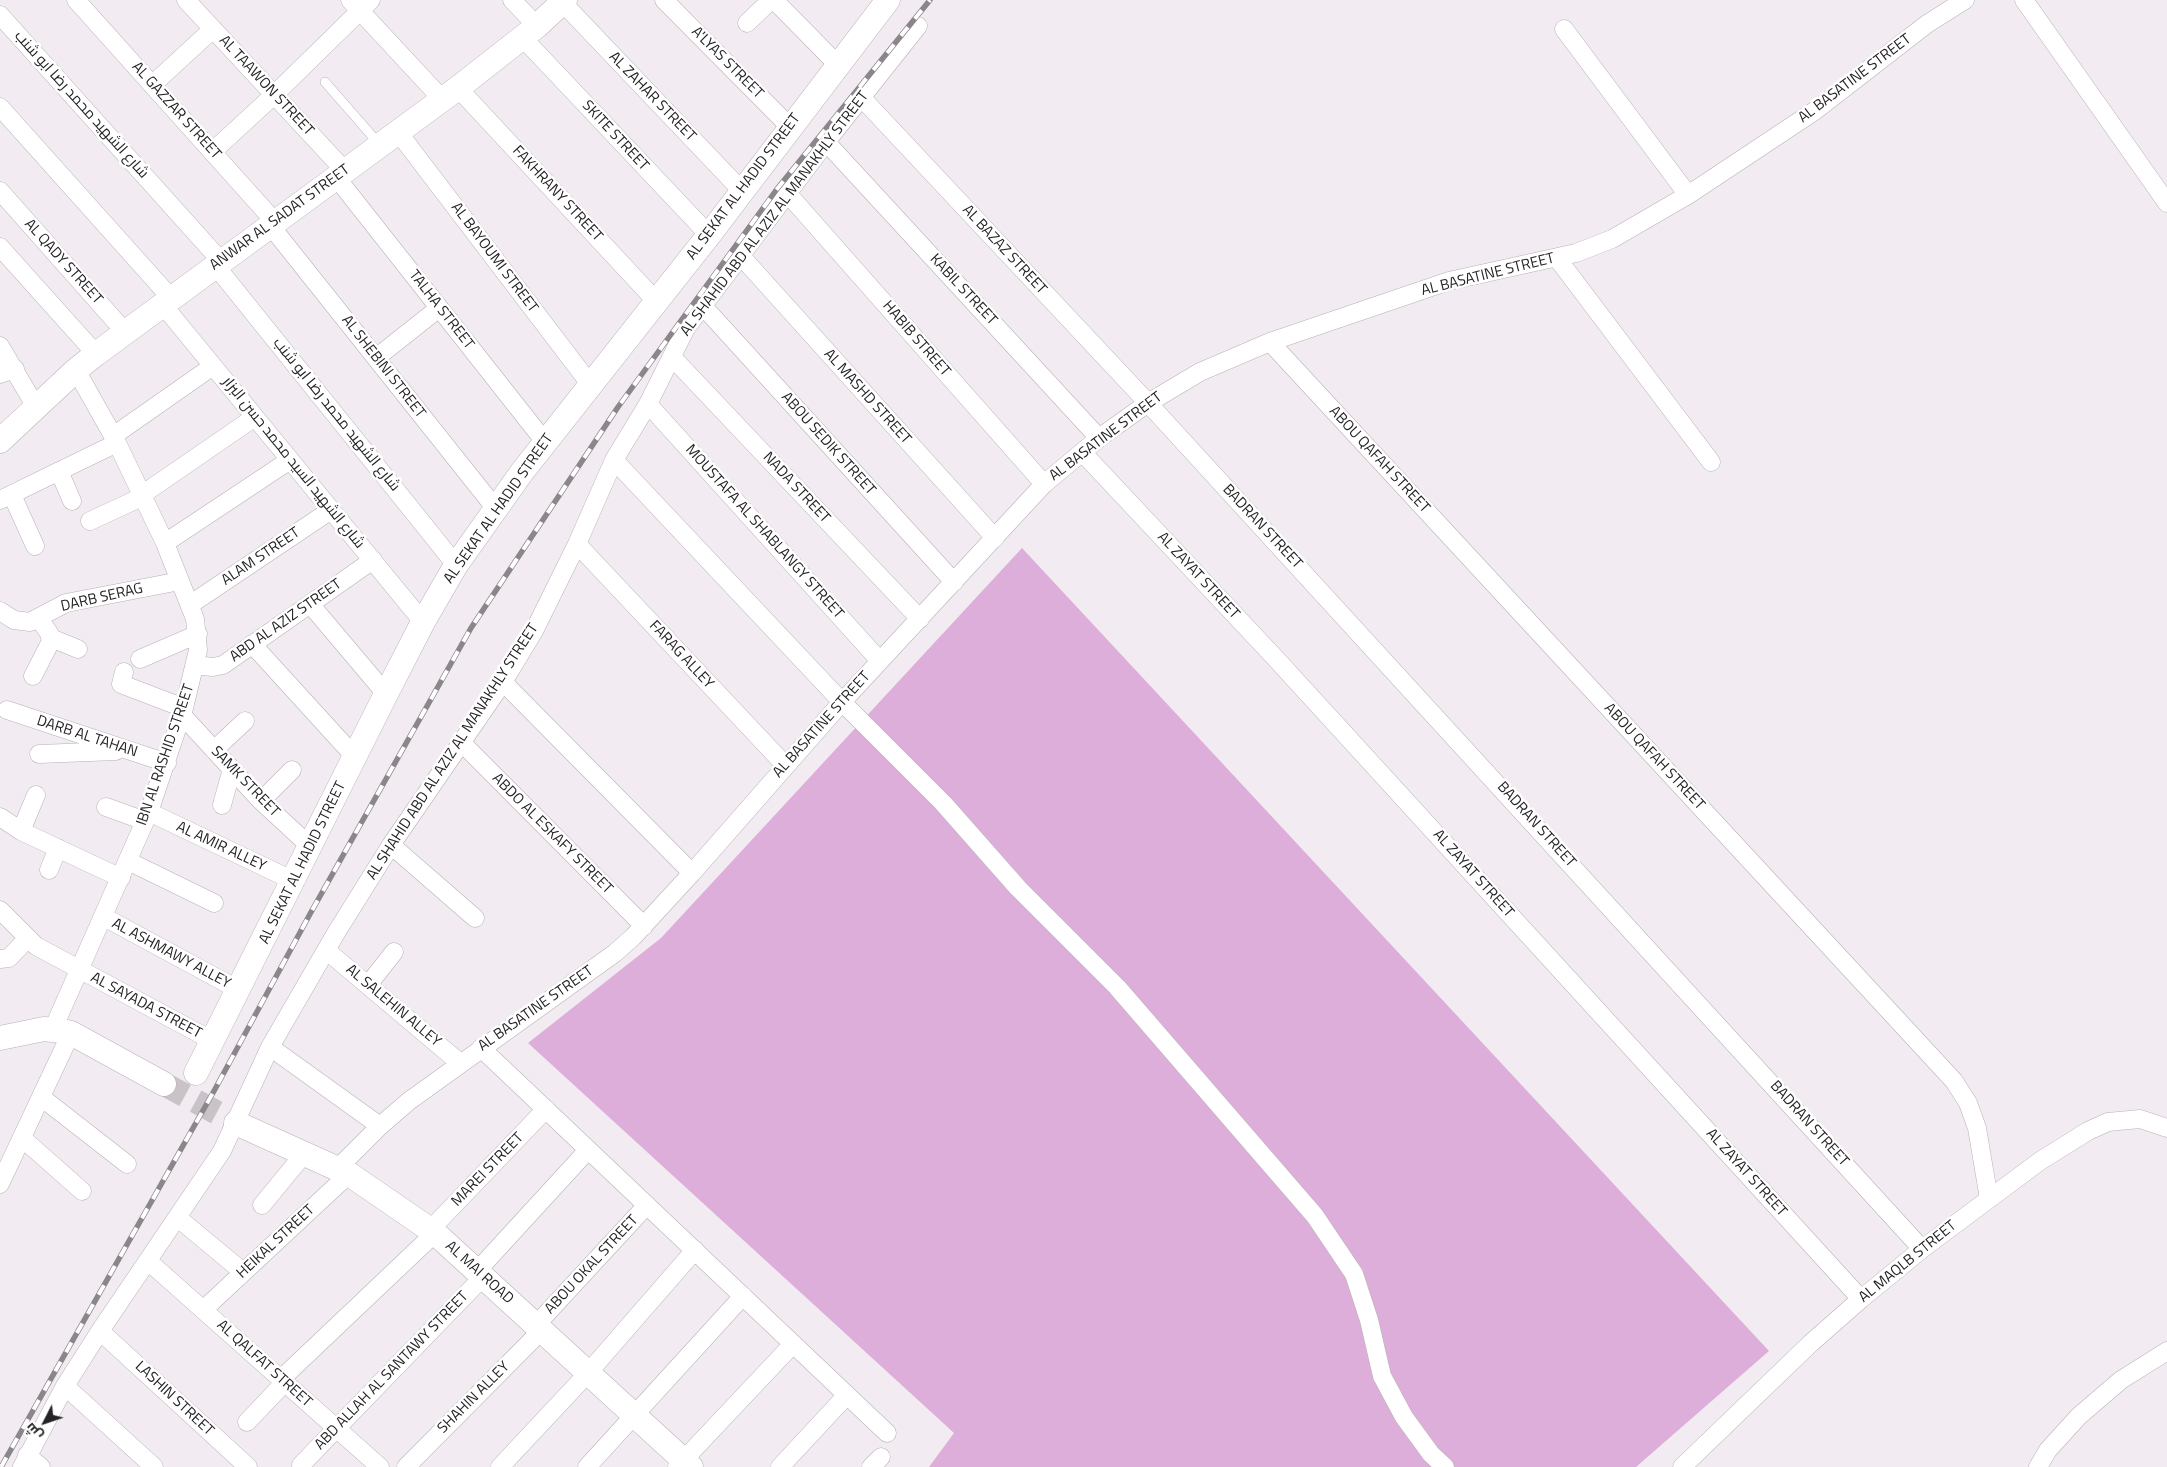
<!DOCTYPE html>
<meta charset="utf-8">
<style>
body{margin:0}
#map{position:relative;width:2167px;height:1467px;overflow:hidden;background:#f2ebf1;font-family:"Titillium Web",Cairo,sans-serif}
canvas{display:block}
.north{position:absolute;left:20px;top:1397px;width:50px;height:50px;-webkit-text-stroke:4px #fff;paint-order:stroke;rotate:229deg;font-size:14px;font-weight:700;line-height:20px;text-align:center;color:#252325}
.north::after{content:'';display:block;margin:auto;width:18px;height:22px;background:#252325;clip-path:polygon(50% 0,100% 100%,50% 72%,0 100%)}
</style>
<div id="map">
<canvas width="2167" height="1467"></canvas>
<div class="north">ش</div>
</div>
<script>
const g = document.querySelector('canvas').getContext('2d');
g.lineJoin = 'round';
function paint(path, color) { g.fillStyle = color; g.fill(path, 'evenodd'); }
const toPath = rows => new Path2D(rows.map(r => 'M' + r).join(''));
function strokePath(path, color, width, dash) { g.strokeStyle = color; g.lineWidth = width; g.lineCap = dash ? 'butt' : 'round'; g.setLineDash(dash || []); g.stroke(path); }
function drawText(font, color, halo, rows, align = 'center') {
  g.font = font + ' "Titillium Web",Cairo,sans-serif'; g.lineWidth = 5; g.setLineDash([]); g.textBaseline = 'middle'; g.strokeStyle = halo; g.fillStyle = color; for (const [text, x, y, turn = 0] of rows) {
    g.save(); g.translate(x, y); g.rotate((+turn || 0) * Math.PI / 180); g.textAlign = isNaN(turn) ? turn : align; if (halo) g.strokeText(text, 0, 0); g.fillText(text, 0, 0); g.restore();
  }
}
const green = toPath([
 [1022,548,1769,1351,1636,1467,929,1467,954,1433,528,1043,661,938]
]);
const secondaryTunnel = toPath([
 [164,1084,236,1123]
]);
const lane = toPath([
 [325,82,380,145]
]);
const street = toPath([
 [76,0,275,222],
 [186,0,345,171],
 [350,0,442,99],
 [512,0,537,26],
 [664,0,790,127],
 [774,0,838,65],
 [2024,0,2167,203],
 [563,3,742,191],
 [0,15,221,261],
 [747,23,771,0],
 [1564,29,1688,195],
 [522,37,709,235],
 [152,85,213,29],
 [458,88,656,301],
 [861,97,1148,403,1922,1249],
 [0,107,171,298],
 [398,132,590,384],
 [826,142,1099,438],
 [212,152,274,95,371,0],
 [336,177,545,442],
 [0,191,125,332],
 [788,194,1044,484],
 [270,225,496,509],
 [0,247,96,354],
 [740,255,995,538],
 [1557,258,1711,462],
 [215,265,456,565],
 [163,305,423,622],
 [702,305,954,582],
 [1270,342,1954,1081,1968,1103,1977,1128,1989,1199],
 [0,346,36,407],
 [672,357,920,619],
 [376,358,439,308],
 [0,374,15,369],
 [648,404,880,661],
 [113,436,213,366],
 [1082,452,1278,661,1861,1299],
 [614,460,842,702,943,803,1018,888,1117,987,1315,1216,1354,1274,1369,1320,1382,1376,1404,1417,1431,1454,1445,1467],
 [59,471,72,501],
 [143,494,255,417],
 [12,495,35,546],
 [0,500,117,443],
 [90,521,144,496],
 [165,543,290,460],
 [577,544,785,765],
 [191,604,331,510],
 [310,604,386,694],
 [0,611,14,620,30,622,66,603,180,581],
 [51,638,78,649],
 [252,644,355,757],
 [140,659,198,634],
 [195,665,213,667,223,665,373,560],
 [124,672,121,684,184,708],
 [33,676,51,641,49,633,39,619],
 [503,682,692,873],
 [7,710,167,763],
 [182,715,261,801,311,847],
 [461,742,644,926],
 [214,750,245,721],
 [39,754,116,751],
 [261,801,292,770],
 [222,805,232,769],
 [106,807,145,821],
 [149,812,294,881],
 [0,817,21,831,121,878],
 [21,831,36,795],
 [391,845,475,918],
 [128,861,214,903],
 [49,870,58,848],
 [0,910,36,946,213,1041],
 [104,917,239,990],
 [326,950,460,1063],
 [0,959,9,958,27,939],
 [368,985,394,952],
 [53,1029,149,812,184,708,198,650,195,619,165,543,117,443,76,370],
 [270,1047,380,1126],
 [481,1048,887,1433],
 [41,1097,127,1164],
 [22,1138,82,1191],
 [337,1169,380,1126,409,1101,615,953,633,937,692,873,842,702,1044,484,1099,438,1148,403,1200,372,1270,342,1449,281,1576,253,1612,239,1688,195,1816,110,1927,24,1965,0],
 [0,1184,71,1033],
 [262,1205,304,1154],
 [178,1218,243,1272],
 [430,1230,546,1109],
 [148,1261,380,1467],
 [477,1271,588,1150],
 [203,1310,349,1174],
 [536,1325,647,1205],
 [100,1331,248,1467],
 [280,1380,435,1233],
 [65,1386,154,1467],
 [247,1422,284,1383],
 [27,1455,41,1467],
 [301,1465,483,1277],
 [22,1467,65,1386,100,1331,222,1151,270,1047,336,933,391,845,503,682,534,631,577,544,614,460,648,404,686,328,826,142,918,26],
 [406,1467,542,1330],
 [500,1467,588,1373,695,1250],
 [587,1467,743,1296],
 [677,1467,793,1344],
 [780,1467,847,1395],
 [871,1467,881,1457],
 [1682,1467,1811,1343,1861,1299,1922,1249,2040,1161,2088,1131,2108,1122,2140,1119,2167,1128],
 [2038,1467,2048,1450,2079,1416,2121,1380,2167,1351]
]);
const secondary = toPath([
 [0,441,76,370,96,354,458,88,537,26,565,0],
 [0,1038,44,1029,62,1031,71,1033,164,1084],
 [196,1073,386,694,423,622,456,565,522,472,709,235,888,0],
 [236,1123,349,1174,435,1233,691,1467]
]);
const rail = toPath([
 [1,1467,214,1091,310,914,471,628,618,407,777,189,930,0]
]);
const streetNames = [
 ["A'LYAS STREET",727,63,45],
 ["AL BASATINE STREET",1855,79,-37],
 ["AL TAAWON STREET",266,86,47],
 ["AL ZAHAR STREET",652,97,46],
 ["شارع الشهيد محمد رضا ابو شنب",81,105,48],
 ["AL GAZZAR STREET",176,111,48],
 ["SKITE STREET",615,136,47],
 ["AL SEKAT AL HADID STREET",744,187,-53],
 ["FAKHRANY STREET",557,194,47],
 ["AL SHAHID ABD AL AZIZ AL MANAKHLY STREET",775,214,-53],
 ["ANWAR AL SADAT STREET",280,218,-36],
 ["AL BAZAZ STREET",1004,250,47],
 ["AL BAYOUMI STREET",494,258,53],
 ["AL QADY STREET",63,262,48],
 ["AL BASATINE STREET",1488,275,-14],
 ["KABIL STREET",963,290,47],
 ["TALHA STREET",441,310,52],
 ["HABIB STREET",916,339,49],
 ["AL SHEBINI STREET",383,367,52],
 ["AL MASHD STREET",867,397,48],
 ["شارع الشهيد محمد رضا ابو شنب",336,415,51],
 ["AL BASATINE STREET",1106,437,-37],
 ["ABOU SEDIK STREET",828,444,48],
 ["ABOU QAFAH STREET",1379,460,47],
 ["شارع الشهيد السيد محمد حسن البزار",293,463,51],
 ["NADA STREET",796,488,47],
 ["AL SEKAT AL HADID STREET",499,509,-55],
 ["BADRAN STREET",1262,527,47],
 ["MOUSTAFA AL SHABLANGY STREET",764,532,48],
 ["ALAM STREET",261,557,-34],
 ["AL ZAYAT STREET",1198,576,47],
 ["DARB SERAG",102,598,-13],
 ["ABD AL AZIZ STREET",286,621,-35],
 ["FARAG ALLEY",681,655,47],
 ["AL BASATINE STREET",822,725,-48],
 ["DARB AL TAHAN",87,737,18],
 ["AL SHAHID ABD AL AZIZ AL MANAKHLY STREET",453,752,-57],
 ["IBN AL RASHID STREET",166,755,-71],
 ["ABOU QAFAH STREET",1654,757,47],
 ["SAMK STREET",245,782,46],
 ["BADRAN STREET",1536,825,48],
 ["ABDO AL ESKAFY STREET",552,834,45],
 ["AL AMIR ALLEY",221,847,25],
 ["AL SEKAT AL HADID STREET",303,863,-64],
 ["AL ZAYAT STREET",1473,874,48],
 ["AL ASHMAWY ALLEY",171,954,28],
 ["AL SAYADA STREET",146,1006,28],
 ["AL SALEHIN ALLEY",393,1006,40],
 ["AL BASATINE STREET",536,1009,-35],
 ["BADRAN STREET",1809,1124,48],
 ["MAREI STREET",488,1170,-46],
 ["AL ZAYAT STREET",1746,1173,48],
 ["HEIKAL STREET",276,1242,-43],
 ["AL MAQLB STREET",1908,1262,-39],
 ["ABOU OKAL STREET",592,1265,-47],
 ["AL MAI ROAD",479,1273,42],
 ["AL QALFAT STREET",264,1364,42],
 ["ABD ALLAH AL SANTAWY STREET",392,1371,-46],
 ["SHAHIN ALLEY",474,1398,-45],
 ["LASHIN STREET",174,1399,43]
];
paint(green, '#deaeda');
strokePath(secondaryTunnel, '#c9c3c8', 24, [24, 12]);
strokePath(lane, '#b7b1b6', 10);
strokePath(street, '#b7b1b6', 19);
strokePath(secondary, '#b7b1b6', 25);
strokePath(lane, '#fff', 9);
strokePath(street, '#fff', 18);
strokePath(secondary, '#fff', 24);
strokePath(rail, '#8b868a', 5.5);
strokePath(rail, '#fff', 4, [11]);
drawText('15px', '#252325', '#fff', streetNames);
</script>
